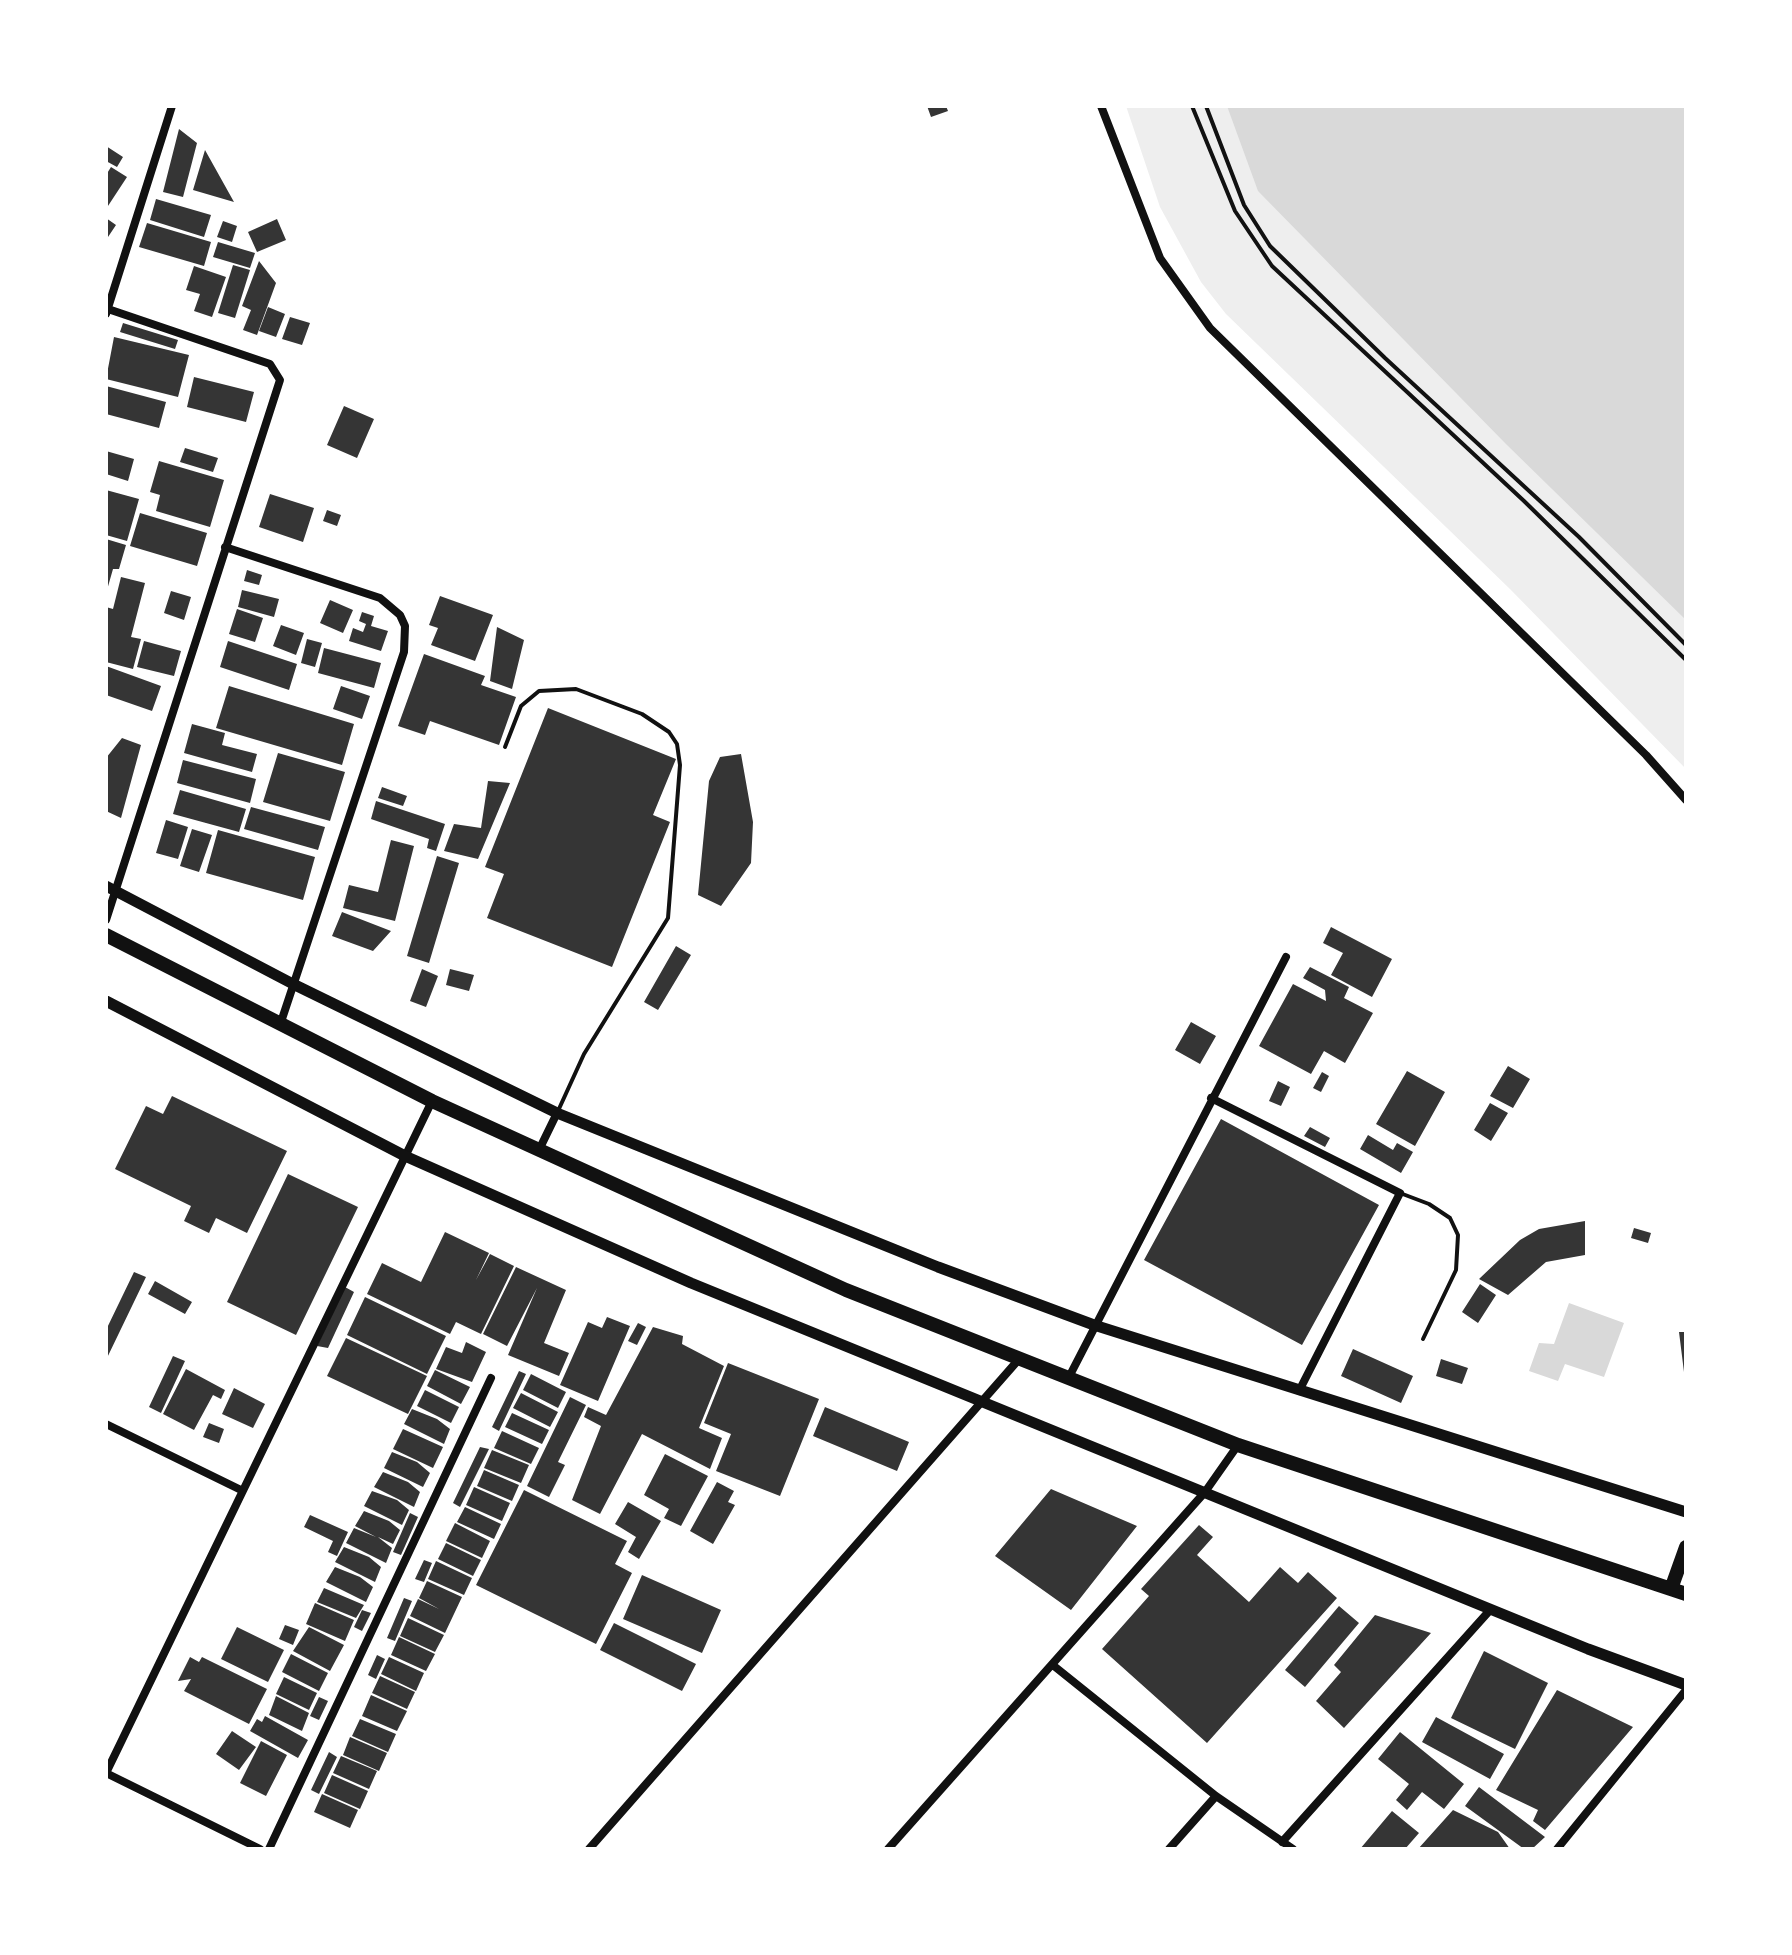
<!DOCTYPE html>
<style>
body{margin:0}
#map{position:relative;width:1792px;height:1955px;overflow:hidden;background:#fff;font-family:"Fira Sans",sans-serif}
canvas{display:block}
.frame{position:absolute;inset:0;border:108px solid #fff;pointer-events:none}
</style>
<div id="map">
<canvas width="1792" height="1955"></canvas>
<div class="frame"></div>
</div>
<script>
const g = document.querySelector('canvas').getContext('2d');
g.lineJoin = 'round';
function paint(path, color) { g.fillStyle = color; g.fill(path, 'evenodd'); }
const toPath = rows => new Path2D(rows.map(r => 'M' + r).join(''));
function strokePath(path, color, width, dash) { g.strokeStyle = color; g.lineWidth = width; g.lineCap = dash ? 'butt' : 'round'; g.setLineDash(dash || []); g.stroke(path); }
const green = toPath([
 [1126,106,1686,106,1686,769,1510,589,1226,314,1201,282,1160,207]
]);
const water = toPath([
 [1227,106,1686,106,1686,620,1506,444,1258,191],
 [1569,1303,1624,1323,1604,1377,1565,1364,1558,1381,1529,1371,1539,1343,1554,1344]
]);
const building = toPath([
 [927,106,946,106,948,111,931,117],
 [179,129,197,143,183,197,163,192],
 [106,146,123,157,117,167,106,161],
 [205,150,234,202,193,190],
 [111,167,127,177,106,209,106,175],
 [156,199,211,215,204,237,150,220],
 [106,218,116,225,106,240],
 [277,219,286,240,257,252,248,232],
 [223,221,237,226,232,242,217,237],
 [147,223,211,242,204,266,139,247],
 [218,242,255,253,250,268,213,257],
 [259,261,276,283,257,335,243,330,251,310,242,306],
 [233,265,250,270,235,318,218,313],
 [194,266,226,277,212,317,194,311,200,294,186,290],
 [268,307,285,314,276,337,259,331],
 [290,317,310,323,302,345,282,339],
 [123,323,178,340,175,349,120,332],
 [114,337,189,355,178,397,106,379],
 [194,377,254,392,246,422,187,407],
 [106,386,166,402,159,428,106,414],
 [344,406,374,419,357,458,327,445],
 [185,448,218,458,213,472,180,462],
 [106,451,134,459,128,481,106,474],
 [159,461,224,480,210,527,156,511,160,495,150,492],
 [106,490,139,499,127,541,106,535],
 [270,494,314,508,303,542,259,527],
 [327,510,341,515,337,526,323,521],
 [140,513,207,533,197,566,130,546],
 [106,539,126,545,119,569,113,569,107,590],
 [247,570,262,575,259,585,244,581],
 [121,577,145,583,131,637,141,639,133,669,106,662,106,607,113,609],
 [242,590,279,599,274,617,238,607],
 [171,591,191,597,184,620,164,613],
 [440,596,493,615,475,661,431,645,438,628,429,625],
 [330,600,353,610,343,633,320,623],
 [237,609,263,618,255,642,229,634],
 [362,612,374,616,371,626,388,631,381,651,349,641,353,628,363,632,366,624,359,621],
 [281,625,304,633,296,655,273,646],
 [497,627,524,640,512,689,490,681],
 [307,639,322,643,315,667,301,663],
 [144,641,181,651,174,676,137,667],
 [228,641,297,664,289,690,220,667],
 [324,648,381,663,374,688,318,673],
 [424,654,485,676,481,685,516,697,499,745,430,721,425,735,398,726],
 [106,666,161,686,152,711,106,695],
 [229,686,354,724,342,765,216,728],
 [341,686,370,696,362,719,333,709],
 [548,708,676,759,653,815,670,822,612,967,487,918,504,874,485,867],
 [192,724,225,733,222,745,257,754,252,772,184,753],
 [122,738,141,745,121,818,106,811,106,758],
 [278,753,345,772,330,821,263,802],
 [741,754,753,822,751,863,721,906,698,895,709,781,720,757],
 [183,760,256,779,250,803,177,783],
 [488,781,510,783,478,859,444,851,454,824,481,828],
 [382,787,407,796,403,806,378,798],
 [180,790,246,809,239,832,173,814],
 [376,801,445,824,436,851,427,848,429,839,371,819],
 [251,807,325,827,318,850,244,829],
 [166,820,188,827,178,859,156,853],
 [192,829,212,835,199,872,180,866],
 [218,830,315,857,303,900,206,873],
 [391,840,414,846,395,921,343,908,349,885,378,892],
 [437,856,459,863,429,963,407,956],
 [342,912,391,931,373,951,332,936],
 [1331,927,1392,959,1372,997,1331,975,1343,953,1323,943],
 [676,946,691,955,658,1010,644,1002],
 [1310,967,1349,987,1344,998,1373,1013,1345,1063,1324,1051,1311,1074,1259,1046,1293,984,1326,1001,1325,990,1303,978],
 [422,969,438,976,426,1007,410,1001],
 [450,969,474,975,469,991,446,985],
 [1191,1022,1216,1036,1200,1064,1175,1050],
 [1508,1066,1530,1079,1513,1108,1490,1096],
 [1407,1071,1445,1092,1415,1146,1376,1124],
 [1322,1072,1329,1076,1321,1092,1313,1088],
 [1278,1081,1290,1087,1281,1106,1269,1101],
 [172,1096,287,1151,247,1233,216,1218,209,1233,184,1221,191,1206,115,1169,146,1106,163,1114],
 [1490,1103,1508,1113,1491,1141,1474,1130],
 [1221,1119,1379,1205,1302,1345,1144,1260],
 [1310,1127,1330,1138,1325,1147,1304,1136],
 [1368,1135,1393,1150,1397,1143,1413,1152,1401,1173,1360,1149],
 [288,1174,358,1207,296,1335,227,1302],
 [1585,1221,1585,1255,1546,1262,1508,1295,1479,1279,1520,1240,1539,1229],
 [1634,1228,1651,1233,1648,1243,1631,1238],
 [445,1232,489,1253,476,1280,490,1254,514,1266,481,1334,456,1322,450,1334,367,1294,382,1263,421,1282],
 [516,1267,566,1290,544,1343,569,1353,559,1376,508,1355,537,1288,507,1346,483,1334],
 [134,1272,146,1277,106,1360,106,1330],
 [155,1281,192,1302,185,1314,148,1294],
 [1480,1284,1496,1295,1478,1323,1462,1312],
 [345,1287,354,1292,328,1348,317,1346],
 [365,1297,446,1336,427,1374,347,1335],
 [607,1317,630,1326,598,1401,560,1385,588,1322,602,1328],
 [638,1323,646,1327,637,1345,628,1341],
 [653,1327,683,1336,682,1344,724,1366,699,1428,722,1438,710,1469,642,1434,600,1514,572,1500,601,1426,584,1417,588,1407,606,1415],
 [1679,1332,1686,1332,1686,1372,1684,1372],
 [346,1338,427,1376,408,1414,327,1376],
 [466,1342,486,1352,472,1382,436,1369,446,1347,462,1353],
 [1353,1349,1413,1376,1401,1403,1341,1376],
 [173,1356,185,1361,161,1413,149,1407],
 [1441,1359,1468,1368,1462,1384,1436,1376],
 [728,1363,819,1399,780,1496,716,1471,731,1434,704,1423],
 [186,1369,225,1390,221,1399,213,1395,194,1430,163,1414],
 [435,1370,470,1387,461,1404,427,1386],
 [519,1371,526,1374,499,1431,492,1427],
 [531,1374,566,1392,558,1408,523,1390],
 [234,1388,265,1404,253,1428,222,1414],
 [425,1390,459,1407,451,1423,417,1406],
 [521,1393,558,1412,550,1427,513,1408],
 [570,1397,586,1405,558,1462,565,1465,549,1497,527,1486],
 [825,1407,909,1442,897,1471,813,1436],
 [412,1409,437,1419,450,1429,444,1444,404,1424],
 [512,1413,549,1430,542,1444,505,1427],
 [209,1423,224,1429,219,1443,203,1437],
 [403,1429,443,1447,433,1468,393,1449],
 [502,1431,539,1448,531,1464,494,1448],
 [480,1447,489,1449,460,1507,453,1503],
 [492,1450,529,1465,521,1483,484,1468],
 [392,1452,417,1462,430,1473,423,1487,384,1468],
 [665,1454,708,1476,681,1526,664,1518,669,1509,644,1495],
 [484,1470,519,1485,512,1501,477,1486],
 [383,1472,408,1482,420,1492,414,1507,374,1487],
 [717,1482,734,1491,728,1502,735,1505,713,1544,690,1531],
 [474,1487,510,1503,502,1521,466,1505],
 [1051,1489,1137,1526,1071,1610,995,1556],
 [524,1490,627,1541,615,1564,632,1573,596,1644,476,1585],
 [372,1491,397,1500,409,1510,402,1525,364,1506],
 [628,1502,661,1521,639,1559,628,1552,636,1537,615,1524],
 [465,1507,501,1524,494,1539,457,1522],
 [364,1511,389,1521,400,1530,393,1544,378,1537,392,1548,386,1563,346,1543,354,1528,376,1537,355,1526],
 [410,1513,418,1517,401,1555,393,1552],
 [310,1515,348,1532,337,1556,328,1552,333,1541,304,1527],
 [455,1523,490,1541,482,1558,446,1541],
 [1199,1525,1213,1537,1197,1555,1249,1602,1280,1567,1298,1583,1308,1572,1337,1598,1207,1743,1102,1649,1149,1596,1141,1589],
 [446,1543,481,1560,473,1576,438,1559],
 [344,1547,369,1557,381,1567,375,1582,335,1562],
 [424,1560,432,1563,424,1582,415,1579],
 [436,1561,472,1578,464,1595,428,1579],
 [335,1567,360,1577,373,1587,366,1602,326,1582],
 [642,1575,721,1610,702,1653,623,1619],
 [427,1581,462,1597,445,1633,410,1616,418,1599,439,1609,419,1598],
 [324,1588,364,1605,356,1618,317,1602],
 [404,1598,412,1601,395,1641,387,1638],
 [315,1603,354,1620,345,1641,306,1624],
 [1339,1606,1359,1623,1305,1687,1285,1670],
 [362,1610,371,1613,362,1631,354,1627],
 [1375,1615,1431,1633,1344,1728,1316,1701,1341,1672,1334,1665],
 [408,1618,444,1635,435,1652,400,1636],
 [614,1623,696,1664,682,1691,600,1650],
 [285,1625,299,1630,293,1645,279,1639],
 [237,1627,284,1650,268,1682,221,1659],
 [309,1627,344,1645,330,1671,293,1651],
 [399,1637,435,1654,426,1671,391,1655],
 [1484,1651,1548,1683,1515,1749,1451,1718],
 [291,1654,328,1673,319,1691,282,1672],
 [377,1655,385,1659,376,1679,368,1675],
 [190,1657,199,1662,202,1657,267,1689,249,1724,184,1691,191,1679,178,1681],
 [389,1657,424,1673,416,1691,381,1674],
 [380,1676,415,1692,407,1709,372,1693],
 [284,1677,317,1693,309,1710,276,1694],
 [1557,1690,1633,1727,1545,1830,1533,1821,1538,1810,1496,1790],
 [371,1695,407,1711,397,1731,362,1716],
 [276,1696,309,1713,302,1731,269,1715],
 [319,1697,328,1701,319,1720,310,1716],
 [265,1716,308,1740,298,1758,250,1731,257,1719,262,1722],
 [1436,1717,1504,1754,1490,1779,1422,1742],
 [360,1719,396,1734,388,1752,352,1736],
 [232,1731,256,1747,239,1770,216,1754],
 [1400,1732,1464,1784,1444,1809,1422,1792,1407,1810,1396,1800,1409,1784,1378,1759],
 [350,1737,387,1753,379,1771,343,1755],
 [261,1741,287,1755,266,1796,240,1783],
 [329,1752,337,1757,319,1794,311,1790],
 [341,1756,377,1771,369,1789,333,1773],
 [332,1775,368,1791,360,1809,324,1793],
 [1479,1787,1545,1837,1532,1849,1524,1849,1465,1806],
 [322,1794,358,1810,350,1828,314,1812],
 [1453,1810,1498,1832,1510,1849,1418,1849],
 [1392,1811,1419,1833,1405,1849,1360,1849]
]);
const path = toPath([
 [1192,106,1235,211,1272,266,1524,501,1686,660],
 [1206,106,1244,205,1270,246,1385,358,1579,537,1686,645]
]);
const service = toPath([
 [505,747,521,706,539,691,576,689,642,714,669,732,677,744,680,765,668,918,584,1054,558,1111],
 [1400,1193,1429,1204,1450,1218,1458,1235,1456,1270,1423,1339]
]);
const minor = toPath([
 [1101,106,1160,258,1210,328,1646,755,1686,800],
 [106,314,172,106],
 [225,547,380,598,400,615,405,626,404,652,280,1025],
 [106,920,280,380,270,364,108,309],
 [1211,1098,1400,1193,1299,1391],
 [539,1150,557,1113],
 [1069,1377,1286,957],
 [106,1424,241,1490],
 [1054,1666,1216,1796,1293,1849],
 [1282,1842,1491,1609],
 [260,1849,106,1773,432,1101],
 [269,1849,491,1378],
 [589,1849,1020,1358],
 [888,1849,1205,1492,1238,1445],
 [1169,1849,1216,1796],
 [1557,1849,1686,1690]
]);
const tertiary = toPath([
 [106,886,293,984,557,1113,938,1267,1094,1325,1686,1512],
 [106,1001,405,1156,691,1283,1588,1649,1686,1685]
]);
const trunk = toPath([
 [106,935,432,1101,846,1290,1238,1445,1686,1594],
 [1671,1589,1686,1547]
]);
paint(green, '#eee');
paint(water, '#d9d9d9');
paint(building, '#353535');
strokePath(path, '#111', 4);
strokePath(service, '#111', 4);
strokePath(minor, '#111', 8);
strokePath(tertiary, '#111', 11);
strokePath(trunk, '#111', 14);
</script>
